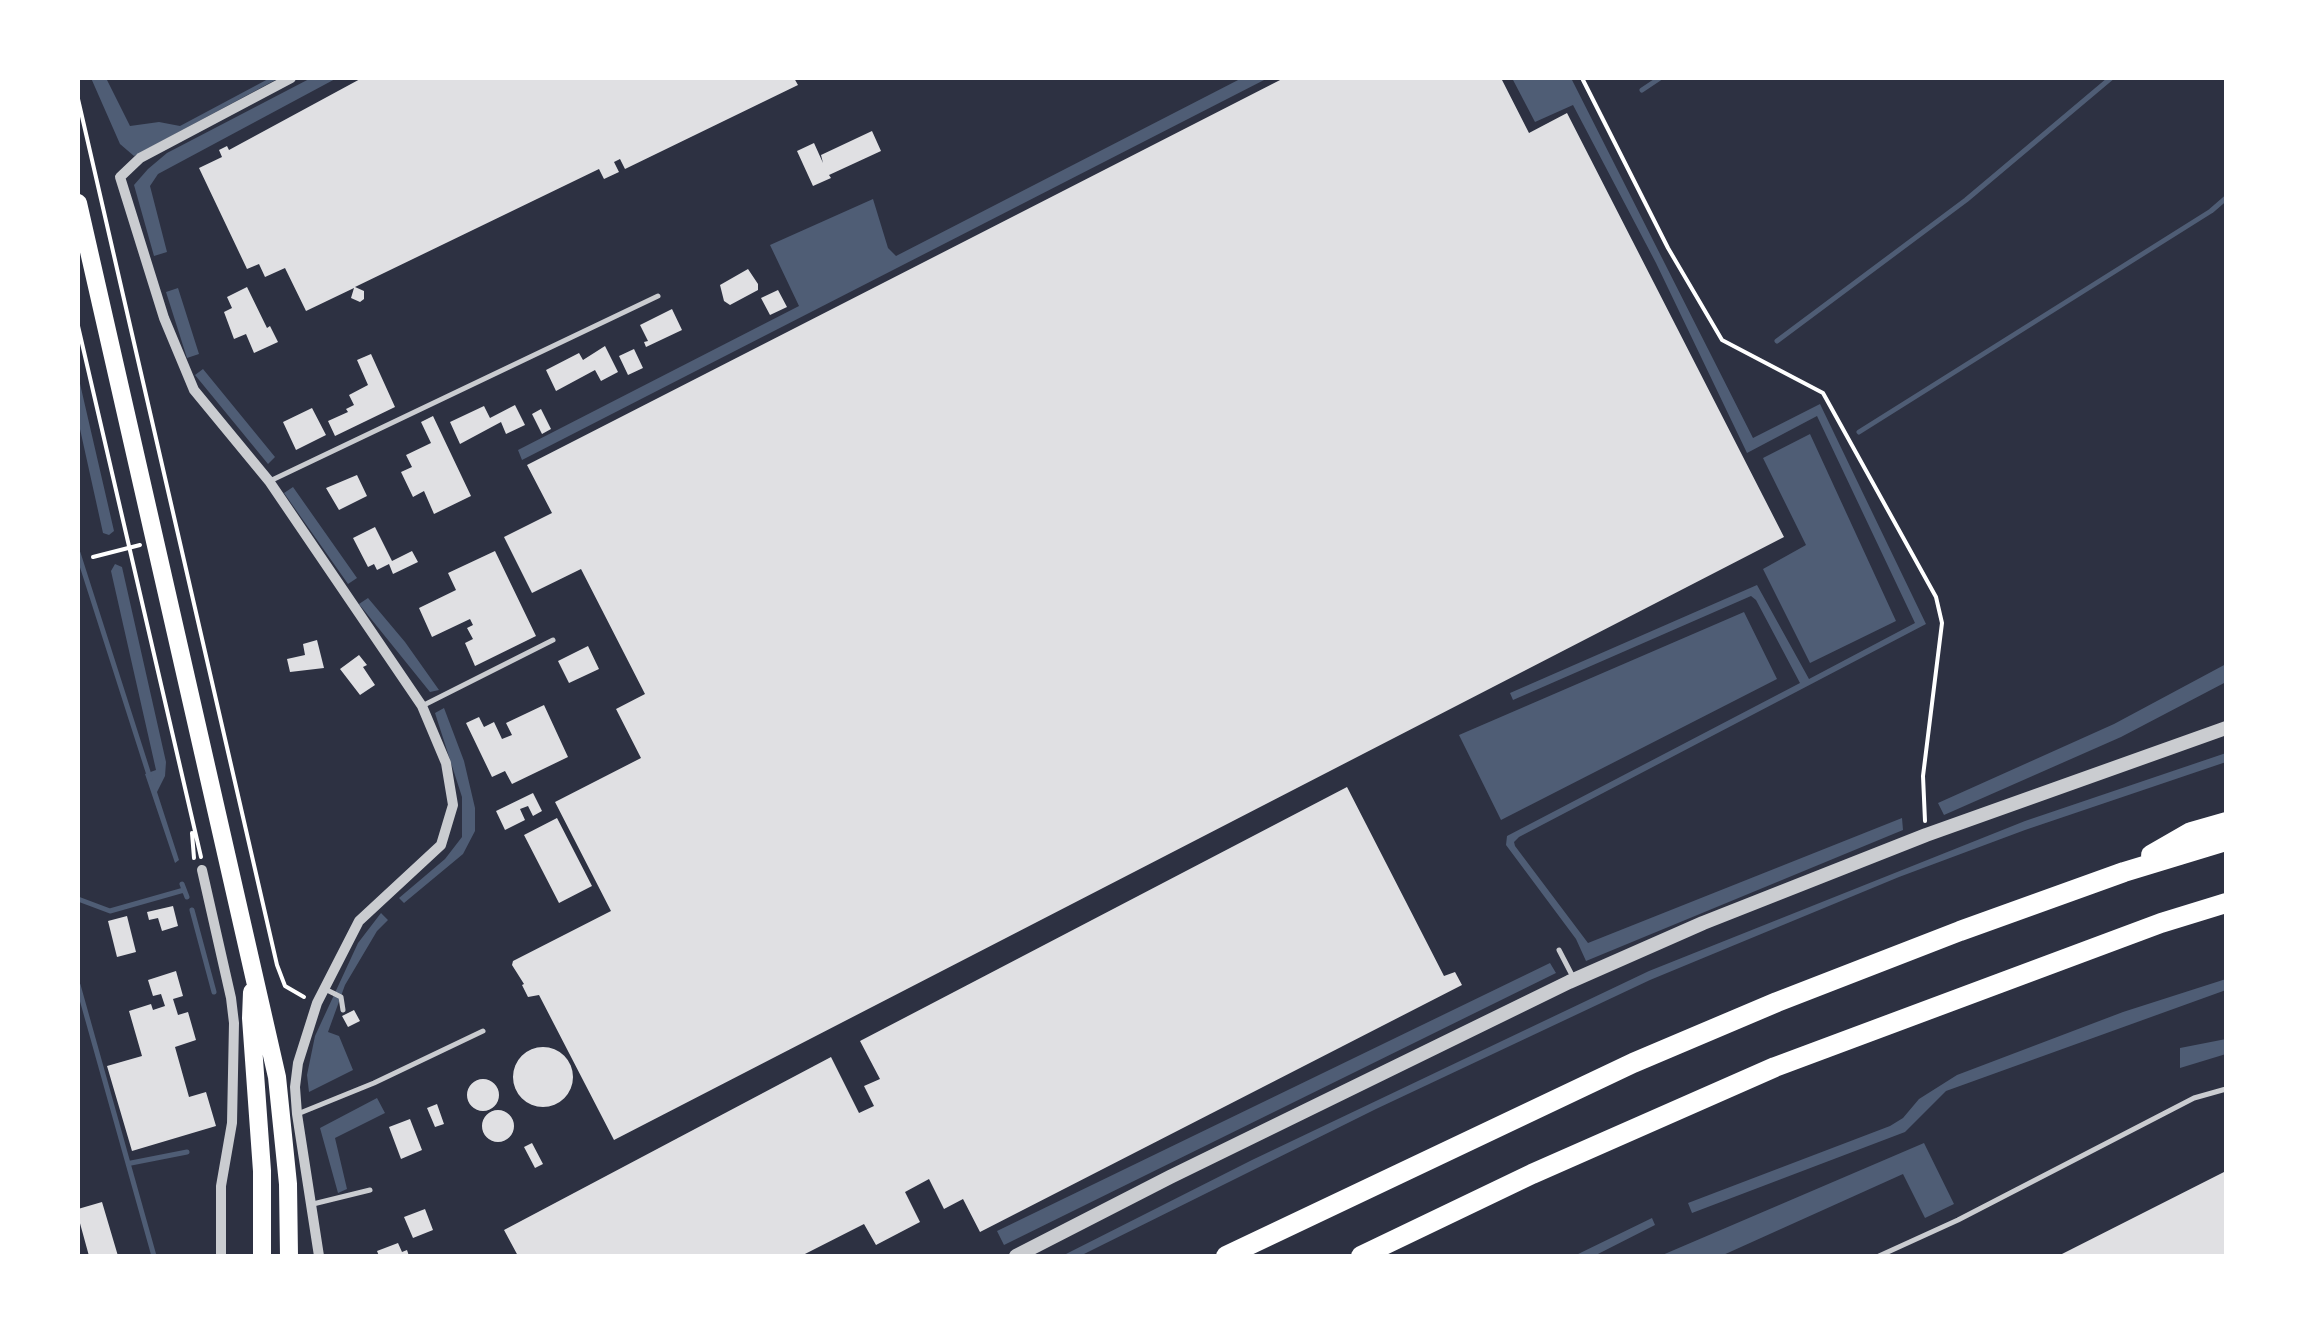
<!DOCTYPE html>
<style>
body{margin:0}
#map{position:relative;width:2304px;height:1334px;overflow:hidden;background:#2d3142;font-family:"Alegreya Sans",sans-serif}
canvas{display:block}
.frame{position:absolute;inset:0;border:80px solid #fff;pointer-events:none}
</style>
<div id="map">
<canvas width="2304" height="1334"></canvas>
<div class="frame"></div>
</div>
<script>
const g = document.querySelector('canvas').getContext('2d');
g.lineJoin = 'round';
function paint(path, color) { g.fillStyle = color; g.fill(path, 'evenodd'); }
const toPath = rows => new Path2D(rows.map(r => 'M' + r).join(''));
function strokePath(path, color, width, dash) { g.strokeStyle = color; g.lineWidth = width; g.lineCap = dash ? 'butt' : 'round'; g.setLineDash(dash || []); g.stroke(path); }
const water = toPath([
 [91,78,106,78,130,126,159,122,180,126,270,78,279,78,134,156,120,144],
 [311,78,337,78,158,174,150,186,167,252,154,256,134,185,148,169,167,153],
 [1242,78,1268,78,522,460,518,450,799,306,770,245,873,199,888,248,896,256],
 [1512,78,1571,78,1753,438,1820,404,1926,624,1519,837,1514,842,1515,846,1588,943,1902,818,1903,830,1586,961,1576,939,1506,845,1507,836,1800,683,1756,600,1751,596,1513,700,1510,693,1757,585,1809,679,1915,623,1817,416,1747,453,1656,263,1573,105,1535,122],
 [178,288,199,354,187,358,166,292],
 [203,369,275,457,268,464,195,375],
 [78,375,114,531,109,535,103,533,78,420],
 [1810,434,1896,621,1810,663,1763,569,1806,545,1763,458],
 [293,487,357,578,348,584,284,493],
 [115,564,122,567,166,762,165,776,157,792,179,860,175,863,145,774,156,770,111,571],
 [368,598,405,642,439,690,430,692,359,604],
 [1744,612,1777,679,1501,820,1459,735],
 [2226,664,2226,682,2121,737,1944,815,1938,803,2114,724],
 [444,708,464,761,475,808,475,831,463,854,404,903,399,898,445,859,462,837,462,797,435,713],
 [2226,753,2226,762,2025,830,1899,877,1650,980,1376,1109,1080,1256,1062,1256,1252,1160,1649,971,2025,821],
 [381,913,388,920,377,931,345,985,328,1032,339,1036,353,1070,309,1092,307,1075,315,1036,358,943],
 [1550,963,1556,973,1004,1245,997,1231],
 [2226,979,2226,990,1946,1091,1905,1132,1692,1213,1688,1203,1890,1126,1903,1118,1919,1099,1957,1075,2123,1012],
 [2226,1039,2226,1054,2180,1068,2180,1048],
 [377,1098,385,1113,335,1138,347,1189,338,1193,320,1128],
 [1924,1143,1954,1204,1925,1218,1903,1174,1721,1256,1660,1256],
 [1652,1218,1655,1225,1594,1256,1574,1256]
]);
const stream = toPath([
 [1642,90,1660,78],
 [1777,341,1966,200,2111,78],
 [1859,432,2211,211,2226,198],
 [78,553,150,778],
 [182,884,187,897],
 [78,899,110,911,184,890],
 [192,910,214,992],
 [78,985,154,1256],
 [131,1163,187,1152]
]);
const building = toPath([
 [362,78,794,78,798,85,625,169,620,159,614,162,619,172,604,179,599,169,355,287,364,291,364,299,360,302,351,298,354,288,306,311,285,268,265,277,259,264,247,269,199,168,222,157,219,150,227,146,229,150],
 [1284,78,1501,78,1529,133,1567,113,1784,537,614,1140,539,995,528,997,522,985,524,984,512,965,513,961,611,911,555,802,641,758,616,709,645,694,581,569,532,593,504,537,552,513,527,465],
 [872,131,881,151,829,175,831,178,813,186,797,151,814,143,823,163,821,155],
 [748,269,758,284,758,290,730,305,724,301,720,285],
 [247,287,267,328,270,326,278,342,254,353,246,334,234,339,224,312,232,308,227,297],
 [778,290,787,307,770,315,761,298],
 [672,309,682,330,646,347,644,342,648,341,640,325],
 [605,346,618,372,601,381,595,370,556,391,546,370,579,353,583,360],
 [634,349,643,368,628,375,619,356],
 [371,354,395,407,335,436,328,421,348,412,346,409,354,405,349,395,368,385,357,360],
 [515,405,525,425,506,434,501,422,460,444,450,422,484,406,490,418],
 [312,408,326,435,296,450,283,422],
 [541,409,551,429,542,434,532,414],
 [433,416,471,496,434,514,424,491,413,497,401,472,412,467,406,455,431,443,421,422],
 [357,475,367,496,339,510,326,488],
 [375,527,392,561,412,551,418,562,393,574,389,564,377,570,374,564,368,567,353,538],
 [495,551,536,636,475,666,465,643,473,639,467,628,473,625,470,619,432,637,419,608,456,590,448,573],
 [317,640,324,668,290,672,287,659,305,655,303,644],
 [588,646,599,669,569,683,558,661],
 [359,655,367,665,363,667,375,685,360,695,340,669],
 [544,705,568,757,512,784,505,771,492,777,466,723,479,717,484,727,494,722,502,739,512,735,506,723],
 [1347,787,1444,976,1455,972,1462,985,980,1232,963,1199,944,1209,929,1179,905,1192,920,1222,876,1245,864,1224,801,1256,518,1256,504,1230,831,1057,859,1113,874,1106,864,1086,880,1079,860,1041],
 [533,793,542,811,533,816,528,806,520,809,525,820,505,830,496,811],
 [557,818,592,886,559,903,524,835],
 [173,906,178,926,162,931,158,918,149,920,147,912],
 [127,916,136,952,117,957,108,921],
 [176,971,183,996,173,999,178,1015,188,1012,196,1040,175,1047,189,1097,206,1092,216,1126,132,1151,107,1066,142,1056,129,1011,151,1004,153,1010,165,1006,161,994,153,996,148,980],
 [354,1010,360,1021,348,1027,342,1016],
 '513 1077a30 30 0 1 1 60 0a30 30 0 1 1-60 0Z',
 '467 1095a16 16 0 1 1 32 0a16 16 0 1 1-32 0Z',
 [437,1104,444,1124,435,1127,427,1108],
 '482 1126a16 16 0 1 1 32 0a16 16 0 1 1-32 0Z',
 [410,1119,422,1150,401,1159,389,1127],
 [532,1143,543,1164,535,1168,524,1147],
 [2226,1171,2226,1256,2058,1256],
 [102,1202,118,1256,89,1256,78,1216,78,1209],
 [425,1209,433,1230,413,1238,404,1217],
 [398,1243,402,1252,407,1250,409,1256,379,1256,377,1251]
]);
const path = toPath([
 [1582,78,1668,248,1722,340,1823,393,1936,597,1942,623,1923,776,1925,821],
 [78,99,277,965,285,986,304,997],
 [78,326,201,857],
 [93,557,140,545],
 [192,833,194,858]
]);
const service = toPath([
 [272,480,658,296],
 [422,706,553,640],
 [1559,950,1573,977],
 [327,990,341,997,343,1010],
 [300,1113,374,1083,483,1031],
 [313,1204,370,1190],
 [1879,1256,1958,1220,2194,1098,2226,1089]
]);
const minor = toPath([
 [291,78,140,158,120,177,164,318,194,390,269,481,422,706,446,763,453,805,441,845,359,921,317,1003,298,1063,295,1087,297,1114,319,1256],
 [202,870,231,998,234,1023,232,1123,221,1186,221,1256]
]);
const tertiary = toPath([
 [1016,1256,1170,1177,1569,982,1703,923,1926,835,2226,728]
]);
const primary = toPath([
 [78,203,277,1077,288,1184,289,1256],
 [252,992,251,1018,262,1171,262,1256]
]);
const motorway = toPath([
 [2151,855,2191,832,2226,822],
 [1226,1256,1633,1063,1777,1002,1960,931,2124,872,2226,841],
 [1361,1256,1532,1174,1775,1067,2161,923,2226,903]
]);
paint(water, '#4f5d75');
strokePath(stream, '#4f5d75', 5);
paint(building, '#e0e0e3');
strokePath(path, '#fff', 4);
strokePath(service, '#caccd0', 5);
strokePath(minor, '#caccd0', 10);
strokePath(tertiary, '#caccd0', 14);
strokePath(primary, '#fff', 18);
strokePath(motorway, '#fff', 20);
</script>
